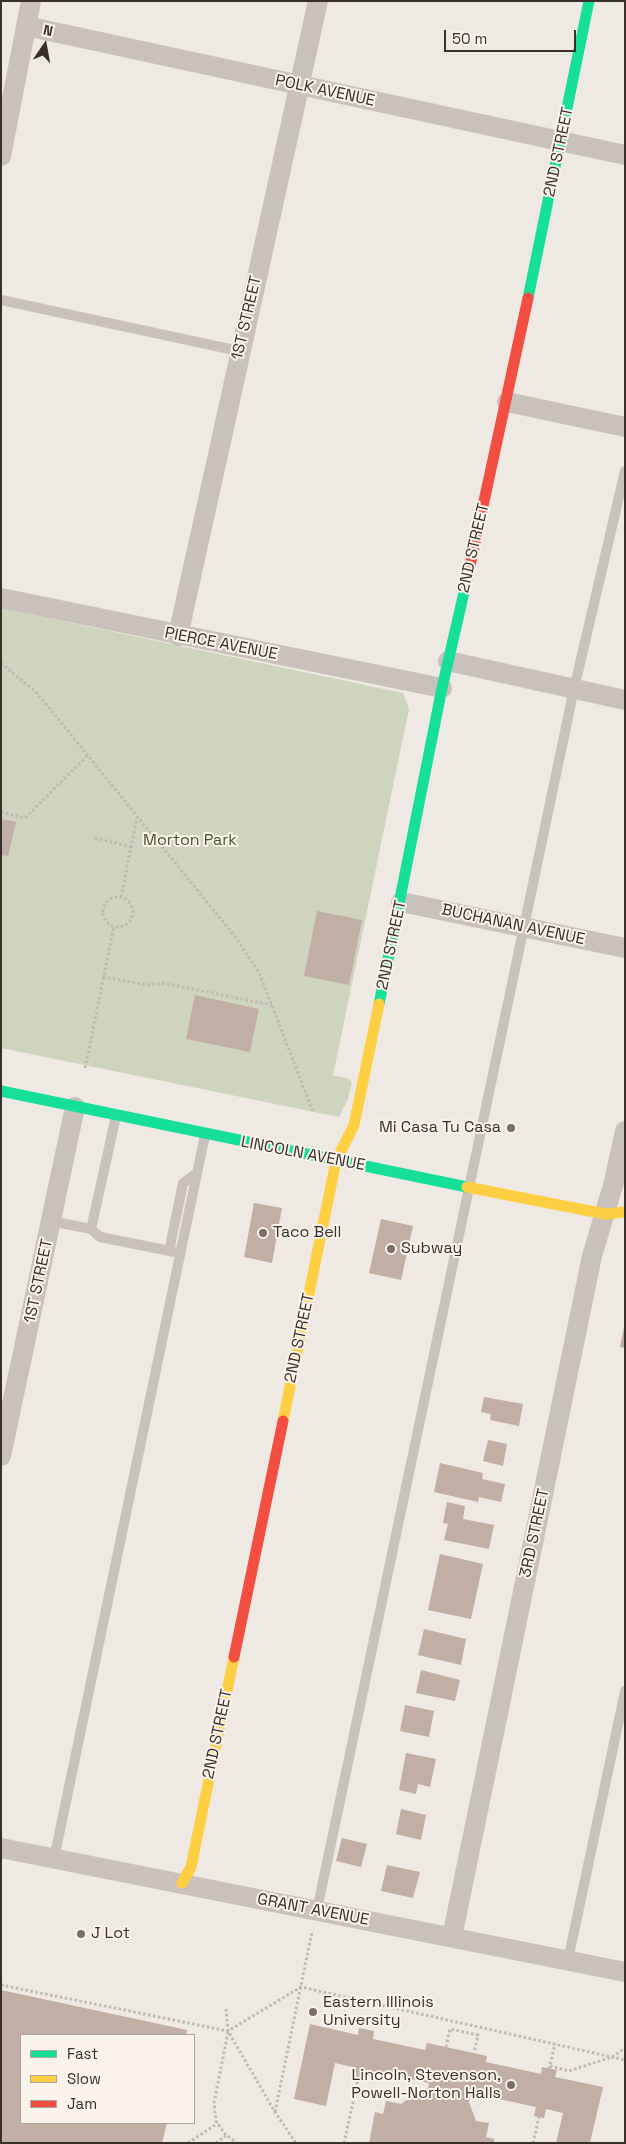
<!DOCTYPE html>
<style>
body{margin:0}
#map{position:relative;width:626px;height:2144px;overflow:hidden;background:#eee9e3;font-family:"Space Grotesk",sans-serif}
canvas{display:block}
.frame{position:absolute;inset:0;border:2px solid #382e2a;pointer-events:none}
.legend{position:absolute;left:20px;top:2034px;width:175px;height:90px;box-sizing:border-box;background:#faf3eb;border:1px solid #aca49e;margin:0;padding:6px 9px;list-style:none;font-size:15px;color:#382e2a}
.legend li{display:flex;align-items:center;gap:10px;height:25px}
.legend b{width:25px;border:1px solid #aca49e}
.north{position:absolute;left:20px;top:20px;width:50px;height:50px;-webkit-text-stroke:4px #faf3eb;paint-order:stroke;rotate:12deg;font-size:14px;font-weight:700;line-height:20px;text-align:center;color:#382e2a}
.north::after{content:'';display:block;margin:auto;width:18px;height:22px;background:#382e2a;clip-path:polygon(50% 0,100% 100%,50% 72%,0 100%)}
.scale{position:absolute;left:444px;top:30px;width:132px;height:22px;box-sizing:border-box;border:2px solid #382e2a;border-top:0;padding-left:6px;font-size:15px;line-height:18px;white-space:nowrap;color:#382e2a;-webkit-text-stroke:4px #faf3eb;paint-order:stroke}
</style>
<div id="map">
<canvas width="626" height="2144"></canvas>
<div class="frame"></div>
<ul class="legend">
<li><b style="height:6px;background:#16e098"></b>Fast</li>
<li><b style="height:6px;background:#ffcf43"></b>Slow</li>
<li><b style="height:6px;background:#f24e42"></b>Jam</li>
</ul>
<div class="north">N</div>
<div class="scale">50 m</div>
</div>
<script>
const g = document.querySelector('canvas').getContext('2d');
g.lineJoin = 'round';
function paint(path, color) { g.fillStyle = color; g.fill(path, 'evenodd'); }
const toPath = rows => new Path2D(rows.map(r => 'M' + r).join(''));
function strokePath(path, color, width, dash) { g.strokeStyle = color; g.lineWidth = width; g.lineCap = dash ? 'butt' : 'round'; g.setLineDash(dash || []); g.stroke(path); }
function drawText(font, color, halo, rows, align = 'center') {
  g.font = font + ' "Space Grotesk",sans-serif'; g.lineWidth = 4; g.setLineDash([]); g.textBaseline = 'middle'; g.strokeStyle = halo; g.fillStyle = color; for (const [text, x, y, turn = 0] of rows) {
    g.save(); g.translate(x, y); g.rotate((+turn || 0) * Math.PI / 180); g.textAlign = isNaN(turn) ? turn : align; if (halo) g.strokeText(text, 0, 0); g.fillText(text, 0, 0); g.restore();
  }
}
const green = toPath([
 [1,608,403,693,409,709,333,1075,349,1079,352,1082,348,1099,339,1117,1,1048]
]);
const building = toPath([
 [1,819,16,822,8,856,1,855],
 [317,911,362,920,349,985,304,976],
 [195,995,259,1009,250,1052,186,1039],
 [254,1203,282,1208,272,1263,244,1257],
 [381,1219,413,1226,401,1280,369,1273],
 [624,1327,625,1327,625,1348,620,1347],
 [484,1397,523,1404,519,1426,490,1420,491,1414,481,1412],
 [488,1440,507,1444,503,1466,483,1461],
 [440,1463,483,1473,482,1479,505,1484,501,1502,479,1497,478,1502,434,1492],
 [447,1502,465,1506,463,1519,494,1525,489,1549,444,1540,448,1524,443,1523],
 [440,1554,483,1564,471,1619,428,1610],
 [424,1629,466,1639,461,1665,418,1655],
 [421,1670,460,1680,455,1701,416,1693],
 [405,1705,434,1711,429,1737,400,1731],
 [406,1753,436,1759,430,1787,418,1784,416,1794,399,1790],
 [401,1809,426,1815,421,1840,396,1834],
 [342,1838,367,1844,361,1867,336,1861],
 [387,1865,420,1872,413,1898,381,1891],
 [1,1990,187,2030,186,2035,21,2035,21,2123,167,2123,162,2143,1,2143],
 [310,2024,358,2035,359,2028,374,2031,373,2039,425,2050,427,2043,446,2047,487,2056,486,2062,541,2074,542,2067,557,2070,555,2077,603,2087,590,2143,556,2143,563,2113,546,2109,544,2118,534,2116,536,2107,471,2093,469,2102,476,2121,489,2123,486,2137,494,2139,494,2143,369,2143,375,2112,383,2114,386,2101,401,2104,420,2091,427,2092,429,2083,365,2070,363,2080,351,2077,353,2067,335,2063,326,2106,294,2099]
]);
const path = toPath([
 [1,663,37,693,233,934,259,972,313,1112],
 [1,812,25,818,88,755],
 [95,838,132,847],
 [121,897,137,817],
 '103 912a15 15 0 1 1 30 0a15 15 0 1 1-30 0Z',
 [103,977,148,985,162,983,272,1005],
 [85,1068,114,926],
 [1,1985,228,2031,301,1987,625,2060],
 [226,2009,228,2031,275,2112,296,2143],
 [228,2032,214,2103,216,2121,225,2134,237,2143],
 [446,2047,450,2029,478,2035,474,2053],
 [550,2066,569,2071,612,2057,625,2048],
 [549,2069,555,2044],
 [275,2112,312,1932],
 [188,2143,218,2123],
 [216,2143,227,2135],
 [344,2143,358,2079],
 [533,2143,539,2117]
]);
const lane = toPath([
 [1,300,239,351],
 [51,1221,91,1229,100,1237,180,1253],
 [91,1229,116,1116],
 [169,1251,183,1183,197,1173],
 [54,1859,205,1135],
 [317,1910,574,689,625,471],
 [568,1960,625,1691]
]);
const street = toPath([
 [26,26,625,155],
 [1,156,31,1],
 [507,402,625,427],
 [1,598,442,688],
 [178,636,318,1],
 [448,661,625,700],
 [401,902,625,948],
 [1,1456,75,1107],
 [1,1848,625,1972],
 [452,1937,592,1256,614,1182,625,1131]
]);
const fast = toPath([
 [528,298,589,1],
 [379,1004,442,688,468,575],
 [1,1091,467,1187]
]);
const slow = toPath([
 [467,1187,605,1214,625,1212],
 [283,1421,336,1161,354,1125,379,1004],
 [182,1883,191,1867,234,1657]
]);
const jam = toPath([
 [468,575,528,298],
 [234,1657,283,1421]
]);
const markers = [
 [511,1128,5,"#786f6b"],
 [263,1233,5,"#786f6b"],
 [391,1249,5,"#786f6b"],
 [81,1934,5,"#786f6b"],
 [313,2012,5,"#786f6b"],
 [511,2085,5,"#786f6b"]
];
const streetNames = [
 ["POLK AVENUE",325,91,12],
 ["2ND STREET",559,152,-78],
 ["1ST STREET",247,318,-77],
 ["2ND STREET",474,548,-77],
 ["PIERCE AVENUE",221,644,11],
 ["BUCHANAN AVENUE",513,925,12],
 ["2ND STREET",392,945,-78],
 ["LINCOLN AVENUE",303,1154,11],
 ["1ST STREET",39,1281,-78],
 ["2ND STREET",300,1338,-78],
 ["3RD STREET",535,1533,-78],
 ["2ND STREET",218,1734,-78],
 ["GRANT AVENUE",313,1910,11]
];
const parkNames = [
 ["Morton Park",190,841]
];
const poiNames = [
 ["Mi Casa Tu Casa",501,1128,"right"],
 ["Taco Bell",273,1233],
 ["Subway",401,1249],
 ["J Lot",91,1934],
 ["Eastern Illinois",323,2003],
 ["University",323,2021],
 ["Lincoln, Stevenson,",501,2076,"right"],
 ["Powell-Norton Halls",501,2094,"right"]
];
paint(green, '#cfd4be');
paint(building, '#c1aea5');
strokePath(path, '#c0bab5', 3, [2.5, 2.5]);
strokePath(lane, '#c8c1bc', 10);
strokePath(street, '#c8c1bc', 20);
strokePath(fast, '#16e098', 11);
strokePath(slow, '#ffcf43', 11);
strokePath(jam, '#f24e42', 11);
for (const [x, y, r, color] of markers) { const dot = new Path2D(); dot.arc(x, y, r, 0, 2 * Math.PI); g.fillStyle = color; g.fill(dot); strokePath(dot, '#faf3eb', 2); }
drawText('16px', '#382e2a', '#faf3eb', streetNames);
drawText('16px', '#48562e', '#faf3eb', parkNames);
drawText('16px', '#382e2a', '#faf3eb', poiNames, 'left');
</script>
